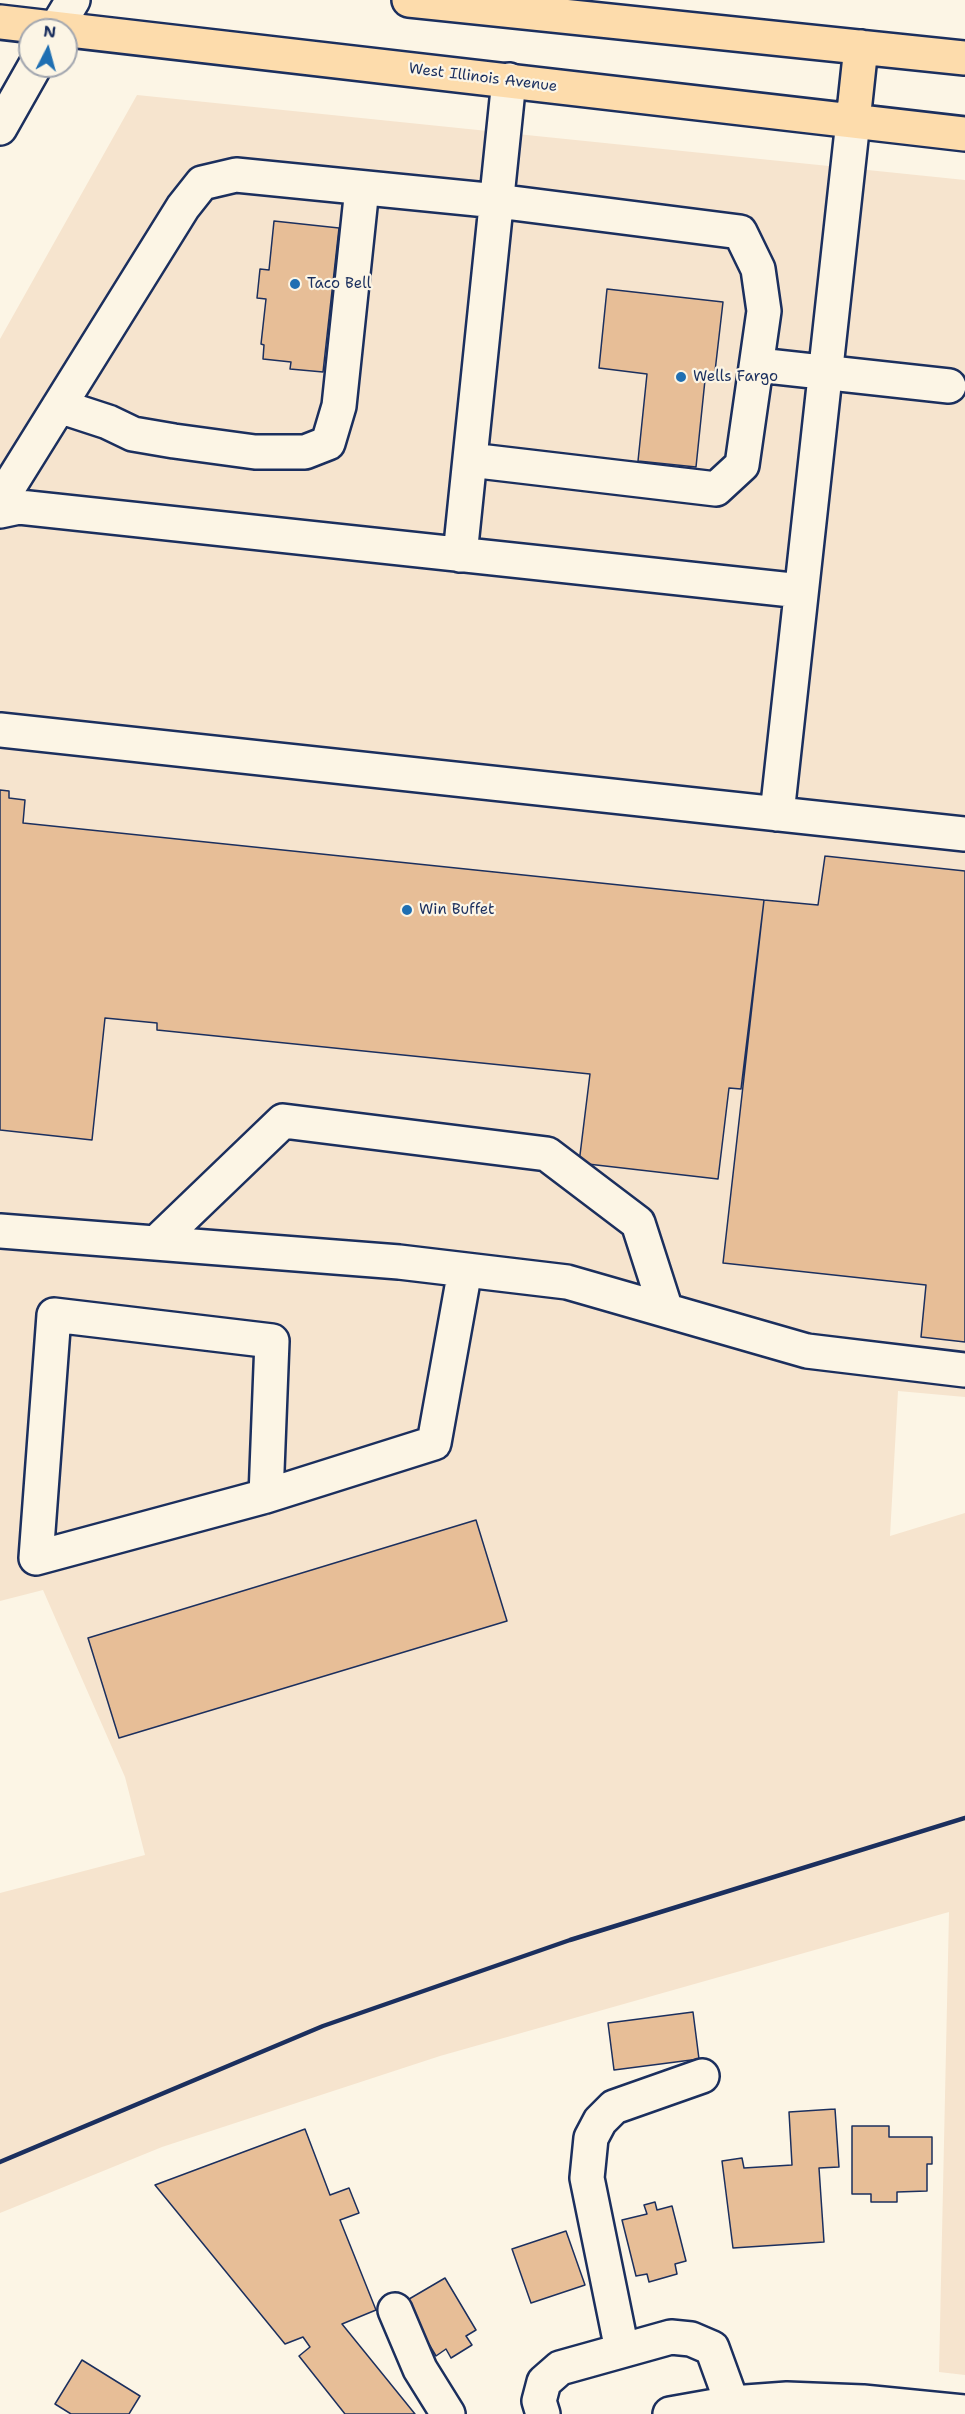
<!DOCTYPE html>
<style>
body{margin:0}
#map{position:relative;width:965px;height:2414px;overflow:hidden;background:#fcf5e5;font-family:"Shantell Sans",sans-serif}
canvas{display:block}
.north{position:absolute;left:18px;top:18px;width:60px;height:60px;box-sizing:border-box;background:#fcf5e5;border:2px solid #a2a6af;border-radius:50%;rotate:6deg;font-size:16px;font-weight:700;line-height:24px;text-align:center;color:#1b2f5e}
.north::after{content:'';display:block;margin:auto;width:21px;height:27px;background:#1f6fb2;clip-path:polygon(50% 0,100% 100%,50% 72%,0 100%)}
</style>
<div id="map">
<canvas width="965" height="2414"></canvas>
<div class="north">N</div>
</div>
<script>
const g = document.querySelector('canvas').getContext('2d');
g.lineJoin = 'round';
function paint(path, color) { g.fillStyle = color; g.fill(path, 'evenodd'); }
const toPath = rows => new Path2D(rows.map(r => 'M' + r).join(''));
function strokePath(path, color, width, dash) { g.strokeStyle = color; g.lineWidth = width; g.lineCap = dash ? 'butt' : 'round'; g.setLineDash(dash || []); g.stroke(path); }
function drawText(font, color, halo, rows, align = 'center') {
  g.font = font + ' "Shantell Sans",sans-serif'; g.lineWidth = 4.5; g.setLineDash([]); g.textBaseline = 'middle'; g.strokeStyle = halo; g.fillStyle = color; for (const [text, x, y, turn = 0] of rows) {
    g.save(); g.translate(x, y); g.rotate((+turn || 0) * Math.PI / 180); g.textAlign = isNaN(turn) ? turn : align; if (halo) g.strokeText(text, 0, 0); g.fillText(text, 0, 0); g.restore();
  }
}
const built = toPath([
 [137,95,965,180,965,1397,898,1391,890,1536,965,1513,965,2375,939,2372,949,1912,440,2056,162,2147,0,2213,0,1893,145,1855,125,1777,43,1590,0,1601,0,339]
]);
const building = toPath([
 [274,221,339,228,323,372,290,369,291,362,263,359,264,345,261,344,266,299,257,298,260,269,269,270,274,221],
 [607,289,723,302,714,380,705,380,696,467,638,461,647,374,599,368,607,289],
 [0,790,9,791,9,798,25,800,23,823,764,900,741,1089,729,1088,718,1179,579,1163,590,1074,157,1030,157,1023,105,1018,92,1140,0,1130,0,790],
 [825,856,965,871,965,1342,921,1337,926,1285,723,1263,764,900,818,905,825,856],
 [476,1520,507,1621,119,1738,88,1638,476,1520],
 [693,2012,699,2059,614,2070,608,2023,693,2012],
 [835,2109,839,2167,819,2168,824,2242,733,2248,722,2161,742,2158,744,2168,792,2165,789,2112,835,2109],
 [852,2126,889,2126,889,2137,932,2137,932,2164,927,2164,927,2191,897,2192,897,2202,871,2202,871,2194,852,2194,852,2126],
 [305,2129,330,2195,349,2188,359,2213,340,2220,376,2310,342,2324,415,2414,345,2414,299,2356,310,2347,303,2337,285,2344,155,2185,305,2129],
 [655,2202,657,2210,672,2206,686,2261,675,2264,677,2274,649,2282,647,2274,636,2276,622,2220,647,2214,644,2205,655,2202],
 [566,2231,585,2285,531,2303,512,2249,566,2231],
 [445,2278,476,2330,466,2336,472,2345,451,2358,446,2349,436,2356,404,2302,445,2278],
 [82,2360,140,2396,129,2414,71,2414,55,2404,82,2360]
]);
const minor = toPath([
 [55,30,73,0],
 [0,128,35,66],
 [758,365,949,386],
 [59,406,108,422,133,434,174,441,255,452,305,452,328,443,339,406,362,188],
 [0,501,183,207,202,183,236,175,497,201,740,232,758,269,764,311,742,465,716,489,470,460],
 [0,511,19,507,801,591],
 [460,555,509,80],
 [0,730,965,834],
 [777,814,853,121],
 [0,1231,399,1262,567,1282,807,1351,965,1370],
 [156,1243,283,1121,547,1154,638,1223,666,1310],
 [266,1496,272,1341,54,1315,36,1558,266,1496,434,1443,465,1270],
 [395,2310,420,2369,448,2414],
 [622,2350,587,2178,591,2138,600,2121,614,2107,702,2076],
 [543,2414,539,2401,544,2382,560,2368,671,2337,691,2339,712,2348,732,2403],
 [670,2414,732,2403,787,2399,863,2402,965,2412]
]);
const major = toPath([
 [409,0,965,58],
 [0,22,965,134],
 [853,121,861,47]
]);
const rail = toPath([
 [0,2162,323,2026,570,1940,965,1818]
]);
const markers = [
 [295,284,6,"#1f6fb2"],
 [681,377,6,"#1f6fb2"],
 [407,910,6,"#1f6fb2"]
];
const streetNames = [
 ["West Illinois Avenue",483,78,7]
];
const poiNames = [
 ["Taco Bell",307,284],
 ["Wells Fargo",693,377],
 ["Win Buffet",419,910]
];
paint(built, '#f6e4ce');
paint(building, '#e7be97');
strokePath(building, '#1b2f5e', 1.5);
strokePath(minor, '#1b2f5e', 38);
strokePath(major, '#1b2f5e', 38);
strokePath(minor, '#fcf5e5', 33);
strokePath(major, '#fddcac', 33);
strokePath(rail, '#1b2f5e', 4.5);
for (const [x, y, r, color] of markers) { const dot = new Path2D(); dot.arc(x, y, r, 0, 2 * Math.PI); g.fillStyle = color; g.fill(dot); strokePath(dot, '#fcf5e5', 2); }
drawText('15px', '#1b2f5e', '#fcf5e5', streetNames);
drawText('15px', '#1b2f5e', '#fcf5e5', poiNames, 'left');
</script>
